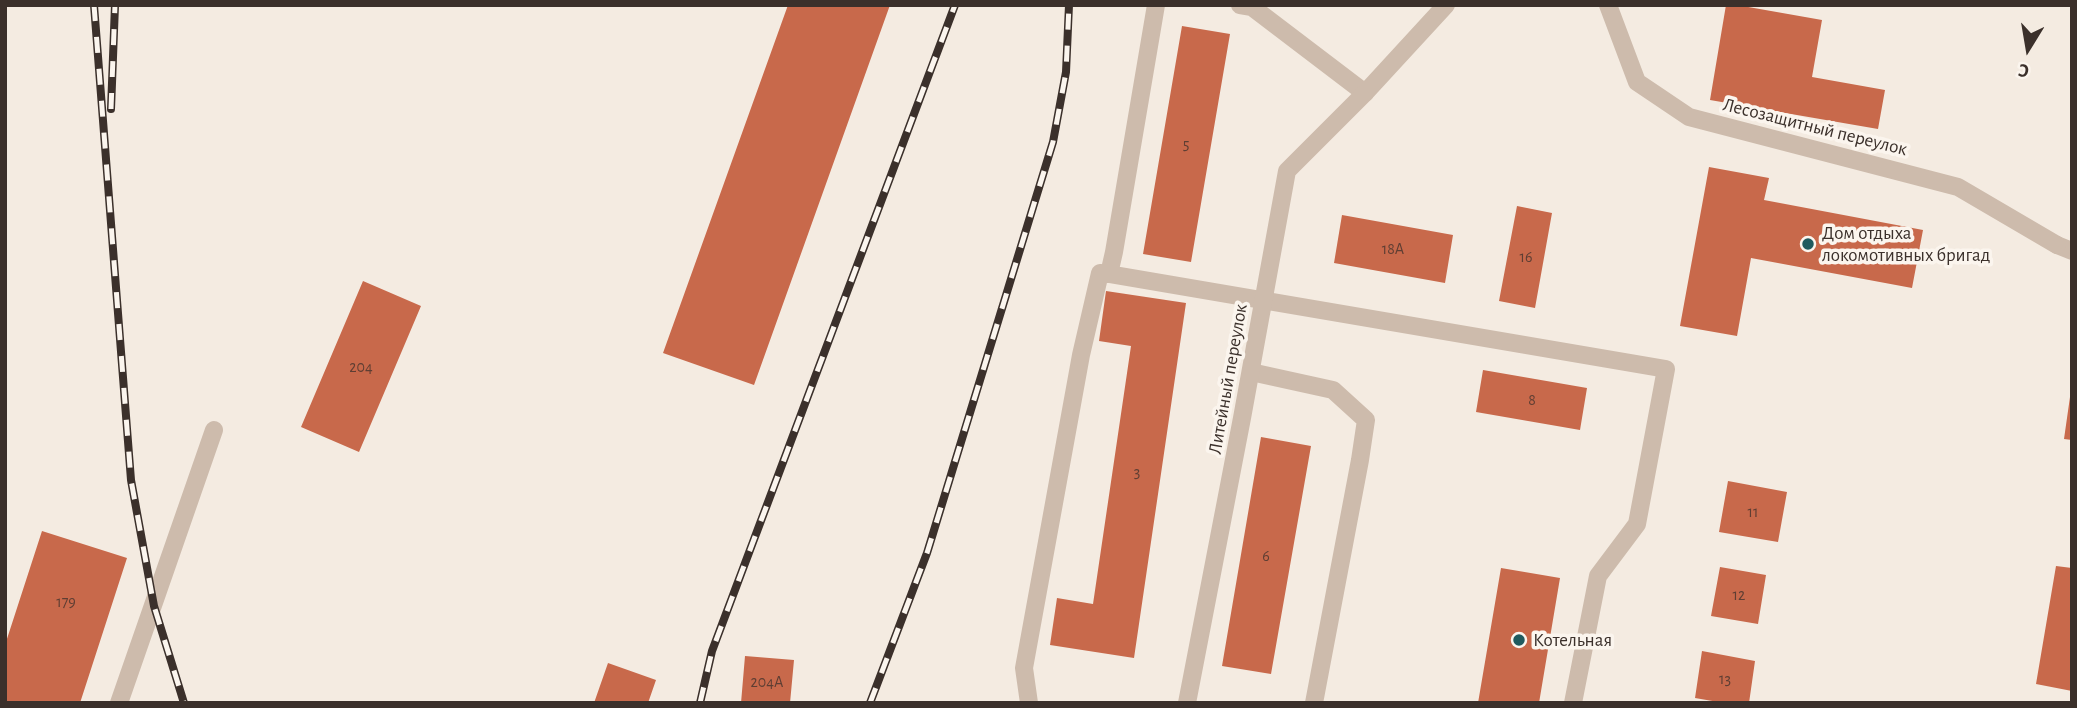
<!DOCTYPE html>
<meta charset="utf-8">
<style>
body{margin:0}
#map{position:relative;width:2077px;height:708px;overflow:hidden;background:#f4ebe1;font-family:"Alegreya Sans",sans-serif}
canvas{display:block}
.frame{position:absolute;inset:0;border:7px solid #3b302b;pointer-events:none}
.north{position:absolute;left:1993px;top:14px;width:70px;height:70px;-webkit-text-stroke:5px #fbf5ee;paint-order:stroke;rotate:191deg;font-size:19px;font-weight:700;line-height:28px;text-align:center;color:#3b302b}
.north::after{content:'';display:block;margin:auto;width:24px;height:32px;background:#3b302b;clip-path:polygon(50% 0,100% 100%,50% 72%,0 100%)}
</style>
<div id="map">
<canvas width="2077" height="708"></canvas>
<div class="frame"></div>
<div class="north">С</div>
</div>
<script>
const g = document.querySelector('canvas').getContext('2d');
g.lineJoin = 'round';
function paint(path, color) { g.fillStyle = color; g.fill(path, 'evenodd'); }
const toPath = rows => new Path2D(rows.map(r => 'M' + r).join(''));
function strokePath(path, color, width, dash) { g.strokeStyle = color; g.lineWidth = width; g.lineCap = dash ? 'butt' : 'round'; g.setLineDash(dash || []); g.stroke(path); }
function drawText(font, color, halo, rows, align = 'center') {
  g.font = font + ' "Alegreya Sans",sans-serif'; g.lineWidth = 7; g.setLineDash([]); g.textBaseline = 'middle'; g.strokeStyle = halo; g.fillStyle = color; for (const [text, x, y, turn = 0] of rows) {
    g.save(); g.translate(x, y); g.rotate((+turn || 0) * Math.PI / 180); g.textAlign = isNaN(turn) ? turn : align; if (halo) g.strokeText(text, 0, 0); g.fillText(text, 0, 0); g.restore();
  }
}
const building = toPath([
 [788,5,890,5,754,385,663,353],
 [1726,5,1737,5,1822,20,1812,77,1885,90,1878,129,1710,100],
 [1182,26,1230,34,1191,262,1143,254],
 [1709,167,1769,178,1764,200,1923,230,1912,288,1751,258,1737,336,1680,326],
 [1517,206,1552,213,1535,308,1499,301],
 [1342,215,1453,235,1445,283,1334,263],
 [363,281,421,306,359,452,301,427],
 [1106,291,1186,303,1134,658,1050,645,1057,598,1093,604,1131,346,1099,341],
 [1483,370,1587,388,1580,430,1476,412],
 [2070,397,2072,397,2072,440,2064,439],
 [1261,437,1311,446,1271,674,1222,666],
 [1728,481,1787,492,1778,542,1719,532],
 [42,531,127,558,80,703,5,703,5,645],
 [2056,566,2072,568,2072,691,2036,684],
 [1720,567,1766,575,1758,624,1711,616],
 [1501,568,1560,578,1539,703,1478,703],
 [1702,651,1755,661,1749,703,1724,703,1695,698],
 [745,656,794,660,790,703,741,703],
 [608,663,656,680,648,703,594,703]
]);
const lane = toPath([
 [1156,5,1114,252,1109,274,1666,369,1637,524,1598,576,1573,703],
 [1240,5,1252,7,1365,93],
 [2057,245,2072,251],
 [1251,372,1333,390,1366,420,1360,460,1314,703],
 [1029,703,1024,668,1081,355,1100,273,1109,274]
]);
const street = toPath([
 [1608,5,1637,82,1689,117,1958,187,2057,245],
 [119,703,214,430],
 [1187,703,1242,418,1287,171,1365,93,1446,5]
]);
const rail = toPath([
 [94,5,131,480,154,606,184,703],
 [111,109,115,5],
 [700,703,712,651,955,5],
 [870,703,927,553,1053,142,1066,72,1069,5]
]);
const markers = [
 [1808,244,7,"#1f5a5e"],
 [1519,640,7,"#1f5a5e"]
];
const numberNames = [
 ["5",1186,144],
 ["18А",1393,249],
 ["16",1526,257],
 ["204",361,367],
 ["8",1532,400],
 ["3",1137,472],
 ["11",1753,512],
 ["6",1266,556],
 ["12",1739,595],
 ["179",66,602],
 ["13",1725,679],
 ["204А",767,682]
];
const streetNames = [
 ["Лесозащитный переулок",1815,127,14],
 ["Литейный переулок",1228,379,-80]
];
const poiNames = [
 ["Дом отдыха",1822,233],
 ["локомотивных бригад",1822,255],
 ["Котельная",1533,640]
];
paint(building, '#c8694b');
strokePath(lane, '#cdbbac', 18);
strokePath(street, '#cdbbac', 18);
strokePath(rail, '#3b302b', 8);
strokePath(rail, '#fbf5ee', 5, [16]);
for (const [x, y, r, color] of markers) { const dot = new Path2D(); dot.arc(x, y, r, 0, 2 * Math.PI); g.fillStyle = color; g.fill(dot); strokePath(dot, '#fbf5ee', 2.5); }
drawText('16px', '#5e3e33', null, numberNames);
drawText('19px', '#3b302b', '#fbf5ee', streetNames);
drawText('19px', '#3b302b', '#fbf5ee', poiNames, 'left');
</script>
